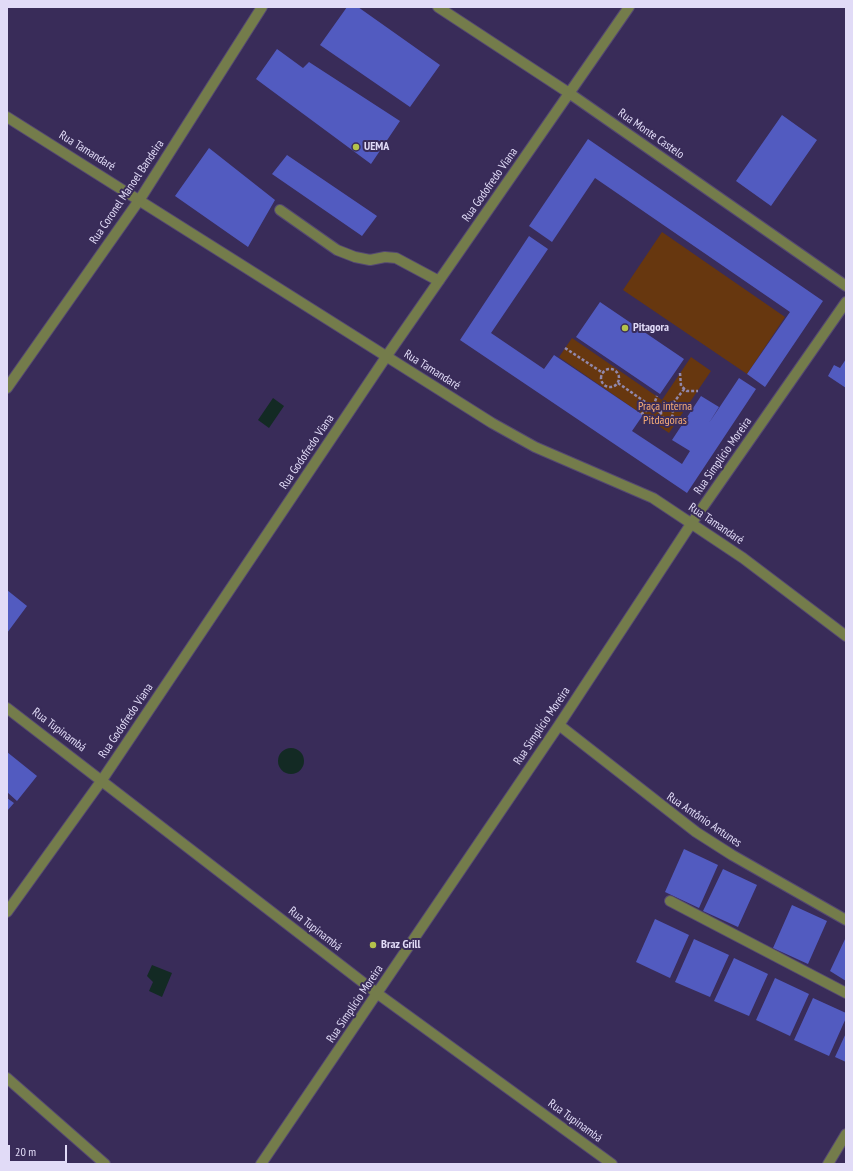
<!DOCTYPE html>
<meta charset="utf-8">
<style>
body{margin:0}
#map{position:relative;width:853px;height:1171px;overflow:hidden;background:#392c59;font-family:"PT Sans Narrow",sans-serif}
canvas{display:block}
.frame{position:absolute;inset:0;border:8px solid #e1dbf7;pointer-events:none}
.scale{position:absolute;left:8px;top:1145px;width:59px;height:18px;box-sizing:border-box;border:2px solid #e1dbf7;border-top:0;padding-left:5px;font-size:12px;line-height:14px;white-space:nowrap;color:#e1dbf7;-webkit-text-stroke:3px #392c59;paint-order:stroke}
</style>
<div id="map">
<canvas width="853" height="1171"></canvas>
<div class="frame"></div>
<div class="scale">20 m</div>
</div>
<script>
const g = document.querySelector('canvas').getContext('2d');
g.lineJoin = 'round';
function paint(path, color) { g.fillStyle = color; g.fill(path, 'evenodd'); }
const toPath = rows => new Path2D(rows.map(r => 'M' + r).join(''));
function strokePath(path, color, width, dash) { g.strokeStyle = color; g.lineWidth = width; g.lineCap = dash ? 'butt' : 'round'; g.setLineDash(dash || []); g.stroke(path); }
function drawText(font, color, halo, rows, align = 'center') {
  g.font = font + ' "PT Sans Narrow",sans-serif'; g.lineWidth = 4; g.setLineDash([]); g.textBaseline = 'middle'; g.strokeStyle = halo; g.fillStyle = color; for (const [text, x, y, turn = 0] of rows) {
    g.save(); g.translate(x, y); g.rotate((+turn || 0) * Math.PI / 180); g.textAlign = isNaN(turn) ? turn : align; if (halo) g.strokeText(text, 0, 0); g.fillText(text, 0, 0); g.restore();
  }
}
const green = toPath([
 [662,232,785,317,747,374,623,290],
 [572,338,662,400,691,357,711,371,669,433,559,357]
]);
const water = toPath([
 [273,398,284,406,269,428,258,420],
 '278 761a13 13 0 1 1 26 0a13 13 0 1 1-26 0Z',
 [152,965,172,973,162,997,149,991,153,982,147,976]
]);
const building = toPath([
 [347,7,358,7,440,65,410,107,320,45],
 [277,49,303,68,309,62,400,121,371,164,256,79],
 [782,115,817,140,771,206,736,181],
 [588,139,823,301,765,387,747,374,790,312,595,178,552,242,529,226],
 [209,148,275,200,248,247,175,196],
 [287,155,377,216,362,236,272,174],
 [529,236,548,249,491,333,544,369,554,355,643,415,632,431,682,464,690,451,672,440,701,396,719,407,709,423,739,378,756,389,687,493,460,340],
 [600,302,684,359,660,394,576,337],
 [846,359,846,388,828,376,834,365,840,368],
 [7,590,27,606,7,633],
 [7,752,37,776,17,801,7,792],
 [7,798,14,803,7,811],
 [684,849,718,865,699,908,665,892],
 [723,869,757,885,738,927,703,911],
 [792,905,827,921,808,964,773,948],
 [655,919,689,935,670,978,636,962],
 [846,937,846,981,830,971],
 [694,939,729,955,710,997,675,982],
 [734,958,768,974,749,1016,714,1001],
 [775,978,809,994,790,1036,756,1020],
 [813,998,846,1013,846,1018,829,1056,794,1040],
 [846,1033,846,1062,835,1057]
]);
const path = toPath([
 [565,348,603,373],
 '601 378a9 9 0 1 1 18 0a9 9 0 1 1-18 0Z',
 [680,373,681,386,687,391,698,391],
 [618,383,661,413],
 '661 413a6 6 0 1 1 12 0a6 6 0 1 1-12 0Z',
 [670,407,685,388],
 [641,414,653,407,657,396]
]);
const minor = toPath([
 [438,7,569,93,846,286],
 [7,117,492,423,535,447,653,498,743,558,846,636],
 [280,210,337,250,355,257,370,260,385,257,396,258,439,281],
 [7,388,140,199,262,7],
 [7,708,378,994,612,1164],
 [559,725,696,832,732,855,846,920],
 [670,901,846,993],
 [7,912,102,780,386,357,629,7],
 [7,1078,105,1164],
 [261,1164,559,725,691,524,846,302],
 [828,1164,846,1134]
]);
const markers = [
 [356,147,4,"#b4c24b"],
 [625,328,4,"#b4c24b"],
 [373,945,4,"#b4c24b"]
];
const streetNames = [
 ["Rua Monte Castelo",651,134,35],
 ["Rua Tamandaré",87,151,32],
 ["Rua Godofredo Viana",490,185,-55],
 ["Rua Coronel Manoel Bandeira",127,192,-56],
 ["Rua Tamandaré",432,370,32],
 ["Rua Godofredo Viana",307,452,-56],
 ["Rua Simplício Moreira",723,456,-55],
 ["Rua Tamandaré",716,524,34],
 ["Rua Godofredo Viana",126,721,-56],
 ["Rua Simplício Moreira",542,726,-56],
 ["Rua Tupinambá",59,730,37],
 ["Rua Antônio Antunes",704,820,34],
 ["Rua Tupinambá",315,929,38],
 ["Rua Simplício Moreira",355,1004,-56],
 ["Rua Tupinambá",575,1121,36]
];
const poiNames = [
 ["UEMA",364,147],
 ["Pitagora",633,328],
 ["Braz Grill",381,945]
];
const parkNames = [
 ["Praça interna",665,407],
 ["Pitdagoras",665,421]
];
paint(green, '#67370f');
paint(water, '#132a24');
paint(building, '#525bc0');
strokePath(minor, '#544872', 12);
strokePath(path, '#9188ac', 2.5, [3, 2]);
strokePath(minor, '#747c4b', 10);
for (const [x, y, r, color] of markers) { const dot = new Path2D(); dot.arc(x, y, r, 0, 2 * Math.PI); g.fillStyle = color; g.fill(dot); strokePath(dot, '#392c59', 1.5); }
drawText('12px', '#e1dbf7', '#392c59', streetNames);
drawText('bold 12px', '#e1dbf7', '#392c59', poiNames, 'left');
drawText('12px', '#f5ab76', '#392c59', parkNames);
</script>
